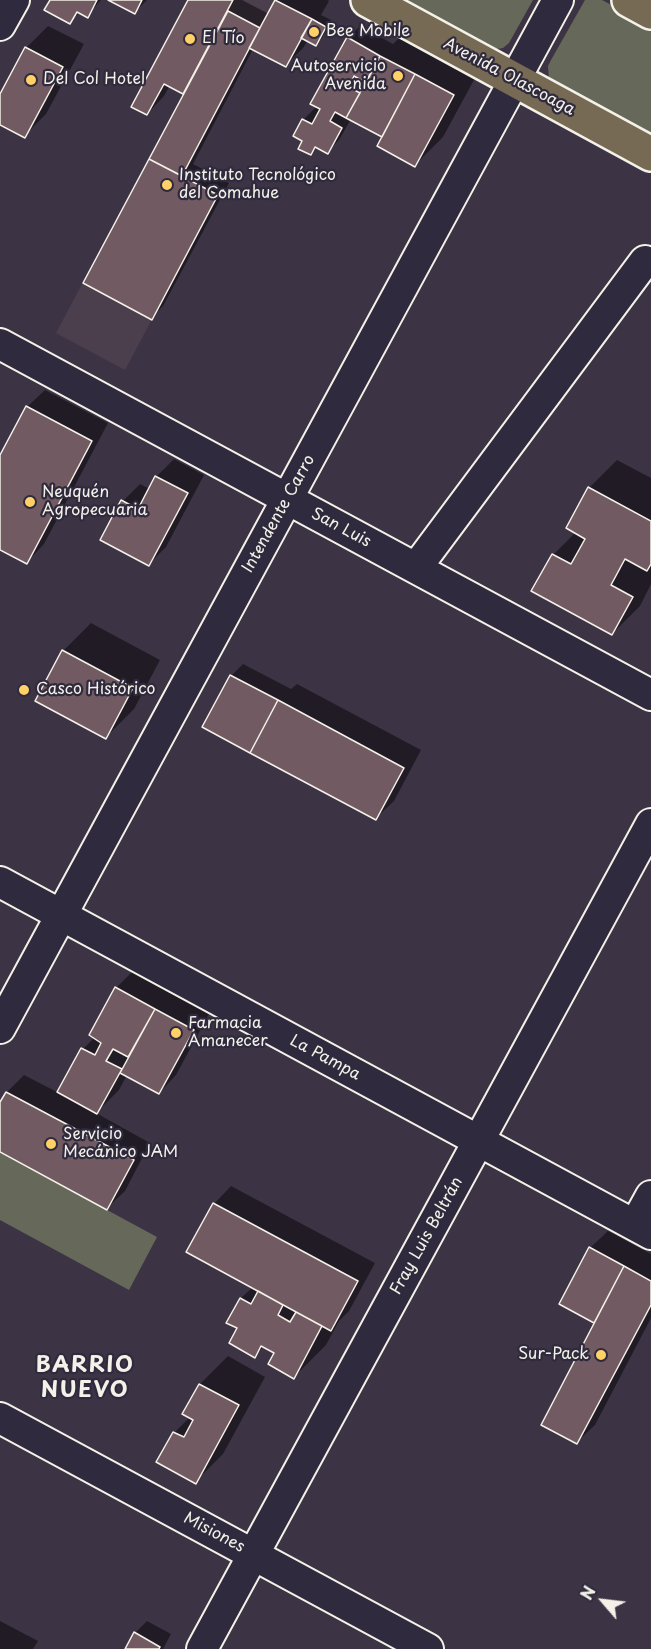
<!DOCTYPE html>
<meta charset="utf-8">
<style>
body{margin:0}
#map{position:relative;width:651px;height:1649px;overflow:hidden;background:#3c3444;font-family:"Playpen Sans",sans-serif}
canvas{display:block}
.north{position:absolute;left:573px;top:1571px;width:60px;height:60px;-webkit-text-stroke:4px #2f2a3d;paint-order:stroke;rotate:298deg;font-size:16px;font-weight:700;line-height:24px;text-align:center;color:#f4f1e8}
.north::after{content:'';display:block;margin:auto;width:21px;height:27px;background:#f4f1e8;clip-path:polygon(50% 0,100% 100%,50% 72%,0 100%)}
</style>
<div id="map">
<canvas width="651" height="1649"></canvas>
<div class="north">N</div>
</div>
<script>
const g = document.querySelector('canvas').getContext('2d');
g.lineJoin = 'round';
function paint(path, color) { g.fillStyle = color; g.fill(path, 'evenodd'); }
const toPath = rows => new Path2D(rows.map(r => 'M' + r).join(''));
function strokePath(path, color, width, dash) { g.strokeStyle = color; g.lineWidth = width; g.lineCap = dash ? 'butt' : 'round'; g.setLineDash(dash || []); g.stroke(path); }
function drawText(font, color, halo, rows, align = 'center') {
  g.font = font + ' "Playpen Sans",sans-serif'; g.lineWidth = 4.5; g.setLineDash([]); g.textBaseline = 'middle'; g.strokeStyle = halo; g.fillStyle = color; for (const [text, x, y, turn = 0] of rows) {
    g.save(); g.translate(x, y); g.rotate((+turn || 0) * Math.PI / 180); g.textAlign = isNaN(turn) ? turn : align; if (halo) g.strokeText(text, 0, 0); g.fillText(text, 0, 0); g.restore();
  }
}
const built = toPath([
 [233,0,275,0,182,176,218,195,125,370,56,333]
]);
const green = toPath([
 [398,0,533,0,509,43,503,48,497,49,489,48],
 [585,0,602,0,651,26,651,138,553,84,549,79,548,66,551,60],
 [0,1152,157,1237,129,1290,0,1220]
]);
const shadow = toPath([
 [51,0,101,0,87,16,80,12,70,22],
 [112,0,147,0,135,12],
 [190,0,242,0,269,14,277,0,327,0,329,1,321,15,331,20,322,38,316,44,308,40,303,48,285,66,253,49,193,164,229,183,163,306,151,318,85,282,186,93,170,85,164,96,147,114],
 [48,26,84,44,46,114,24,136,0,123,0,97,26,48],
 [360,26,393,44,403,34,481,67,443,137,415,165,384,137,351,119,339,140,327,152,317,147,310,154,304,140,303,120,317,106,348,38],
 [45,390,108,423,44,544,27,562,0,548,0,458,27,407],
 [174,459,204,475,166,547,149,564,123,501,140,484,150,489,156,477],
 [617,460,651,478,651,584,640,606,612,634,553,555,576,532,589,488],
 [91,623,160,660,134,709,106,737,37,701,63,651],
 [243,664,291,689,297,684,421,750,394,801,376,818,231,676],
 [138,966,210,1012,176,1075,159,1093,127,1075,119,1090,96,1113,150,1143,125,1191,107,1208,0,1151,0,1105,7,1092,24,1075,59,1093,83,1049,95,1037,116,988],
 [231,1186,375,1263,349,1311,339,1321,326,1345,294,1377,276,1352,264,1346,255,1356,239,1328,241,1298,253,1287,214,1204],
 [608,1231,651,1254,651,1318,595,1425,577,1442,596,1322,561,1303,590,1248],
 [228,1356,265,1377,223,1454,195,1482,158,1462,174,1433,190,1417,185,1413,200,1384],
 [0,1621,38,1641,33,1649,0,1649],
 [147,1621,171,1634,163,1649,127,1649,135,1633]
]);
const building = toPath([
 [50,0,97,0,88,18,77,12,70,24,44,10,50,0],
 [108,0,142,0,135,14,108,0],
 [188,0,233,0,183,94,164,84,147,115,131,107,188,0],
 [275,0,312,19,286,67,249,48,275,0],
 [228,11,260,28,182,176,149,159,228,11],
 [312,19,326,27,316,46,301,38,312,19],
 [347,37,380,56,366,83,354,76,349,87,360,93,346,118,335,112,330,121,342,128,328,154,315,147,311,155,298,149,302,141,293,136,302,119,312,124,320,109,310,104,347,37],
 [25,47,63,67,25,138,0,125,0,94,25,47],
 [380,56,415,74,382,137,346,118,380,56],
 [415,74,454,95,415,167,377,146,415,74],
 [149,159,218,195,152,320,83,283,149,159],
 [26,406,92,441,27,564,0,550,0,455,26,406],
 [155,476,188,493,149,566,100,540,121,500,138,509,155,476],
 [588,487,651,521,651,564,647,571,625,559,611,585,633,597,612,635,531,591,552,554,571,564,585,539,566,528,588,487],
 [62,650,133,688,106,739,35,701,62,650],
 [230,675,278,700,250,753,202,727,230,675],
 [278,700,404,768,376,820,250,753,278,700],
 [115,987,155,1009,128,1057,113,1049,106,1061,122,1069,97,1114,57,1092,81,1048,95,1055,101,1043,89,1035,115,987],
 [155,1009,194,1030,159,1094,120,1073,155,1009],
 [6,1092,134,1160,107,1210,0,1152,0,1102,6,1092],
 [213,1203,358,1281,331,1331,186,1252,213,1203],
 [589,1247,624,1266,594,1323,559,1304,589,1247],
 [624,1266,651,1281,651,1305,577,1444,541,1425,624,1266],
 [258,1291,283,1305,278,1315,290,1322,296,1312,322,1326,294,1379,268,1364,274,1353,261,1346,255,1358,229,1343,237,1328,226,1323,240,1298,251,1304,258,1291],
 [199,1384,239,1405,196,1484,156,1462,173,1432,184,1437,193,1420,182,1414,199,1384],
 [134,1632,160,1647,159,1649,125,1649,134,1632]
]);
const minor = toPath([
 [0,25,14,0],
 [0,344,651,695],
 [416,568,645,261],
 [0,882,651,1234],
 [0,1028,558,0],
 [635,1225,651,1196],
 [0,1418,428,1649],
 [202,1649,651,824]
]);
const major = toPath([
 [368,0,651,154],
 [629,0,651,12]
]);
const markers = [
 [314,32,6,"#ffd166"],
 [190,39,6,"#ffd166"],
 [398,76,6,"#ffd166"],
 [31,80,6,"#ffd166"],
 [167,185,6,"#ffd166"],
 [30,502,6,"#ffd166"],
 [24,690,6,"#ffd166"],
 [176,1033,6,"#ffd166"],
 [51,1144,6,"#ffd166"],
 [601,1355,6,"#ffd166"]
];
const poiNames = [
 ["Bee Mobile",326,32],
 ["El Tío",202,39],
 ["Autoservicio",386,67,"right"],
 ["Avenida",386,85,"right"],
 ["Del Col Hotel",43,80],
 ["Instituto Tecnológico",179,176],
 ["del Comahue",179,194],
 ["Neuquén",42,493],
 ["Agropecuaria",42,511],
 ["Casco Histórico",36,690],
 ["Farmacia",188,1024],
 ["Amanecer",188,1042],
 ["Servicio",63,1135],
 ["Mecánico JAM",63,1153],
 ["Sur-Pack",589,1355,"right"]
];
const streetNames = [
 ["Avenida Olascoaga",509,77,28],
 ["Intendente Carro",279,514,-61],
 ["San Luis",341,528,28],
 ["La Pampa",325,1058,28],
 ["Fray Luis Beltrán",427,1236,-61],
 ["Misiones",214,1533,28]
];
const districtNames = [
 ["BARRIO",85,1366],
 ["NUEVO",85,1391]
];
paint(built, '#4c3f4d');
paint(green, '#66685a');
paint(shadow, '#0007');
paint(building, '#725a62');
strokePath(building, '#f4f1e8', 1.5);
strokePath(minor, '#f4f1e8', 34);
strokePath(major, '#f4f1e8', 38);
strokePath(minor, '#2f2a3d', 30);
strokePath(major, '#766a54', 33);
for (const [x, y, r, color] of markers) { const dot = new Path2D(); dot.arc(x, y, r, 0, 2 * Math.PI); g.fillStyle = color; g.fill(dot); strokePath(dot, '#2f2a3d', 2); }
drawText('16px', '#f4f1e8', '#2f2a3d', poiNames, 'left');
drawText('16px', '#f4f1e8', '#2f2a3d', streetNames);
g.letterSpacing = '1.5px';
drawText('bold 22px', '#f4f1e8', '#2f2a3d', districtNames);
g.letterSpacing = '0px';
</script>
